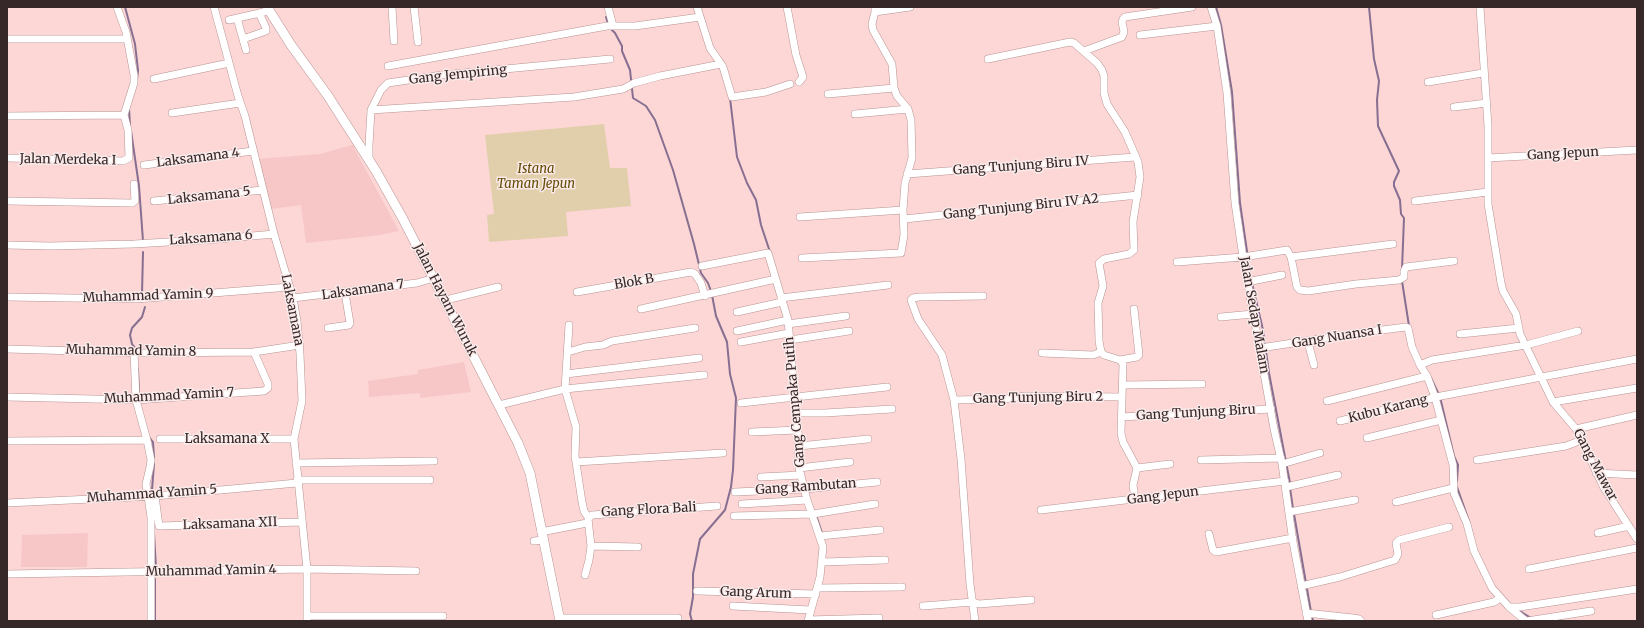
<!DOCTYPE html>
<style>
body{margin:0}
#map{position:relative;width:1644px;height:628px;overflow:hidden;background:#fdd6d6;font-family:Merriweather,serif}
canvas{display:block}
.frame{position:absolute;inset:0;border:8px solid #362828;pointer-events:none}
</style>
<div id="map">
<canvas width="1644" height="628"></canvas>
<div class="frame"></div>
</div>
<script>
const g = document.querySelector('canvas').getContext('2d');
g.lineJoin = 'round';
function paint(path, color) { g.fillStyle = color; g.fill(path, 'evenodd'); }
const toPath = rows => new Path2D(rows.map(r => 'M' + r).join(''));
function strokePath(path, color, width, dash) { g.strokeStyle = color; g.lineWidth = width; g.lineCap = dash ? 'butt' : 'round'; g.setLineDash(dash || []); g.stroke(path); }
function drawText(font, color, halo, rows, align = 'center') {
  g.font = font + ' Merriweather,serif'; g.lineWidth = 3; g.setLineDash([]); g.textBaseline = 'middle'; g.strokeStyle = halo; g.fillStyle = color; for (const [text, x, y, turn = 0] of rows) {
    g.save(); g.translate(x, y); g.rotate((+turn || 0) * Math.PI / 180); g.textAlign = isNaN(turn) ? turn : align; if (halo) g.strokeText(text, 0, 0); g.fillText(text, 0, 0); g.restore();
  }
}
const built = toPath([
 [359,143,354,148,399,231,380,235,306,243,301,205,271,209,257,159,320,154],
 [464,362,471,392,420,398,420,393,369,397,368,381,418,374,418,370],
 [88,533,87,567,21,567,22,535]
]);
const green = toPath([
 [604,124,610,168,627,168,631,206,566,212,568,236,489,242,487,215,494,214,485,135]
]);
const stream = toPath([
 [125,7,135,44,138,70,137,80],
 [1216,7,1221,25,1232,92,1240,203,1251,279],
 [1369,7,1374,59,1379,81,1377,100,1378,126,1399,171,1394,182,1394,186,1400,200,1401,214,1404,218,1402,269],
 [606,17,608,24],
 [611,29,615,33,622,46,622,51,630,70,633,98,646,106,655,120,673,170,694,244,701,273,708,283,711,291],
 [730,98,737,157,747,183,756,200,761,225,770,252],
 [129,109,130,125],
 [131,131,139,186,143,241],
 [1402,281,1409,326],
 [1252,283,1263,330,1269,373,1290,483],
 [142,294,143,252],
 [136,349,132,344,130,335,132,328,142,317,145,307],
 [138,369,139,396],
 [1431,378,1440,397,1454,456,1458,465,1457,481],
 [149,437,153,442,154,458],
 [1457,487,1470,524],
 [1290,488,1293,509],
 [152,490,154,464],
 [1294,514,1311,612],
 [816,515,822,533],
 [154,533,156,569],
 [1518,610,1531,618],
 [1312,616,1313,621],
 [155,621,155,579],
 [692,621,690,614,693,597,693,574,700,539,725,510,731,487,733,470,736,398,730,374,727,342,716,316,712,295]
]);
const minor = toPath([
 [214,7,238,96,245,116,274,234,293,298,297,321,300,354,302,401,294,439,307,569,307,621],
 [392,7,394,41],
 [414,7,418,42],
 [608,7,613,26],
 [697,7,710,48,723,67,732,97,766,92,790,84],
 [787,7,796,55,803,77,799,82],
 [1211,7,1217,26,1227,93,1235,203,1243,257,1274,429,1282,464,1293,542,1308,621],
 [1480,7,1488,126,1488,204,1501,283,1503,291,1516,314,1520,334,1553,402,1576,429,1603,486,1637,539],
 [875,12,910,7],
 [237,18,246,50],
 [229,20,264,12],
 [1140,35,1217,26],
 [7,39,127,39],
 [243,39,266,31,266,28,259,13],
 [1084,51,1122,37,1124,32,1122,22,1123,19,1125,17,1192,7],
 [988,59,1070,42,1074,43,1097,63,1102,70,1104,76,1104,93,1107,104,1125,132,1138,162,1140,177,1133,222,1134,250,1129,254,1104,259,1099,263,1103,286,1098,303,1099,341,1101,352],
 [388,66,607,26,635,26,700,17],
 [154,79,229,63],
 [1428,82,1483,73],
 [828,94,894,88],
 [1454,107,1487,103],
 [371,110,574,97,623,89,634,83,660,76,721,64],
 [172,113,240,103],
 [855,114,908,109],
 [7,116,124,115],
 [7,158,123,161,129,158,128,130,124,115,134,83,134,75,126,32,117,7],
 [1488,158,1637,150],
 [369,160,369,145,371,110,381,90,388,83,442,75,610,59],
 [144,165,253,151],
 [907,174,1135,157],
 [7,201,132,203,135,201,134,184],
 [154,201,263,190],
 [1415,201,1488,192],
 [800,217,903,210],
 [904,219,1138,195],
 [7,245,50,246,134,244,219,239,274,234],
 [1291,257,1393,244],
 [802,258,901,253,904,235,903,210,905,183,912,158,911,120,908,109,897,96,894,88,892,64,873,30,872,24,875,12,875,7],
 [1177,262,1243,257,1287,250,1291,257,1297,287,1300,290,1308,291,1356,284,1399,280,1404,277,1404,271,1406,267,1454,261],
 [702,266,768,253,788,320,798,430,799,468,807,500,823,547,820,577,808,621],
 [1247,282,1282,275],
 [577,292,691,272,695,274,701,283,705,296],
 [7,297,136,299,290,287],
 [293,298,417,283,434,278],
 [781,298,888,285],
 [446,300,498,287],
 [641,309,776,279],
 [737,312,782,302],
 [1221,317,1253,314],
 [788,324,846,316],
 [569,325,565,389,704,375],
 [328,328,349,325,350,323,345,293],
 [737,331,788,320],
 [1460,334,1519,328],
 [790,340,849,331],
 [741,342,789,333],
 [1308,342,1314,365],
 [1260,348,1366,332,1406,327,1408,328,1412,347,1420,365,1427,376,1435,397,1453,465,1454,493,1467,524,1474,551,1492,588,1509,607,1526,621],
 [7,349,149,353,254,352,300,345],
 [134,352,136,400,147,440,151,460,150,467,146,484,151,517,151,621],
 [568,352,585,347,603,345,612,341,695,328],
 [1101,352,1104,355,1120,360,1123,364,1121,433,1123,442,1137,468,1170,464],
 [1042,353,1093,355,1101,352],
 [1120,360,1137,357,1139,355,1134,309],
 [1420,365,1432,360,1526,345,1578,331],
 [566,374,699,358],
 [1123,385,1202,384],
 [7,397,136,400,264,391,268,388,268,384,254,352],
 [954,400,1004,399,1025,396,1122,397],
 [1327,401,1427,376],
 [1553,402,1637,388],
 [741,403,887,387],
 [499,405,565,389,576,427,575,456,582,502,584,511,588,517],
 [796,413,825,413,892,409],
 [1121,417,1271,409],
 [1340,421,1441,396,1637,359],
 [1576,429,1637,415],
 [752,432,798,430],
 [1367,438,1441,420],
 [160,439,294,439],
 [7,441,147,440],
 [799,446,868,439],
 [1201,460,1281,458],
 [1477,460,1566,446,1582,440],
 [576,462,723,453],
 [296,463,434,461],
 [1282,464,1320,453],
 [799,468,850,462],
 [1596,473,1637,475],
 [761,477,801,475],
 [297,480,430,480],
 [1286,487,1338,475],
 [735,492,805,489,877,482],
 [155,496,159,526,301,522],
 [1135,499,1133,485,1137,468],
 [1396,502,1453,488],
 [7,503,155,496,297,483],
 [742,504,807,500],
 [1041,510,1285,481],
 [1289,512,1355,500],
 [734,516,813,514,875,504],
 [541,532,587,523],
 [1598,533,1629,526],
 [1209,534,1213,550,1216,552,1293,538],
 [820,536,880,530],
 [534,541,543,540],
 [591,546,638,547],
 [823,562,885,560],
 [1529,569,1637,548],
 [7,574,307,569,416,571],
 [585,575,589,560,591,546,588,519,592,515,717,506],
 [1301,586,1340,577,1395,560,1398,554,1396,543,1399,540,1449,527],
 [818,588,902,587],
 [697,591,816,594],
 [733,606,810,610],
 [923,606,973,602,979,604,1031,600],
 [1509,607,1520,607,1637,589],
 [1306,613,1353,618,1359,619,1361,621],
 [1436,615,1494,602,1500,598],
 [307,616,443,616],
 [559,618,678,618],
 [808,620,879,618],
 [975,621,970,584,961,459,954,400,942,355,918,319,911,300,913,298,919,297,983,296],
 [1527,621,1591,611]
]);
const major = toPath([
 [267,7,291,45,328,96,376,171,403,219,518,443,530,473,560,621]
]);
const streetNames = [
 ["Gang Jempiring",458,75,-6],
 ["Gang Jepun",1563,154,-3],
 ["Laksamana 4",198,158,-7],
 ["Jalan Merdeka I",68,160,1],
 ["Gang Tunjung Biru IV",1021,166,-4],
 ["Laksamana 5",209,196,-6],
 ["Gang Tunjung Biru IV A2",1021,207,-6],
 ["Laksamana 6",211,238,-4],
 ["Blok B",634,282,-10],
 ["Laksamana 7",363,290,-8],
 ["Muhammad Yamin 9",148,296,-2],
 ["Jalan Hayam Wuruk",445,300,63],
 ["Laksamana",292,310,79],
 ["Jalan Sedap Malam",1254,315,80],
 ["Gang Nuansa I",1337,337,-9],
 ["Muhammad Yamin 8",131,351,1],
 ["Muhammad Yamin 7",169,396,-3],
 ["Gang Tunjung Biru 2",1038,398,-1],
 ["Gang Cempaka Putih",795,402,-95],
 ["Kubu Karang",1388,409,-14],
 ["Gang Tunjung Biru",1196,413,-3],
 ["Laksamana X",227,439],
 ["Gang Mawar",1595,465,62],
 ["Gang Rambutan",806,487,-4],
 ["Muhammad Yamin 5",152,494,-4],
 ["Gang Jepun",1163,496,-7],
 ["Gang Flora Bali",649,510,-3],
 ["Laksamana XII",230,524,-2],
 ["Muhammad Yamin 4",211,571,-1],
 ["Gang Arum",756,593,2]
];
const parkNames = [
 ["Istana",536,169],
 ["Taman Jepun",536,184]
];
paint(built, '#f7c7c8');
paint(green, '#e1cfab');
strokePath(stream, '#866f91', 2);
strokePath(minor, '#b89393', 8);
strokePath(major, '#b89393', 10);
strokePath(minor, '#fff', 7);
strokePath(major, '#fff', 9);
drawText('13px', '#362828', '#faeaea', streetNames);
drawText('italic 13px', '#664c05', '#faeaea', parkNames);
</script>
